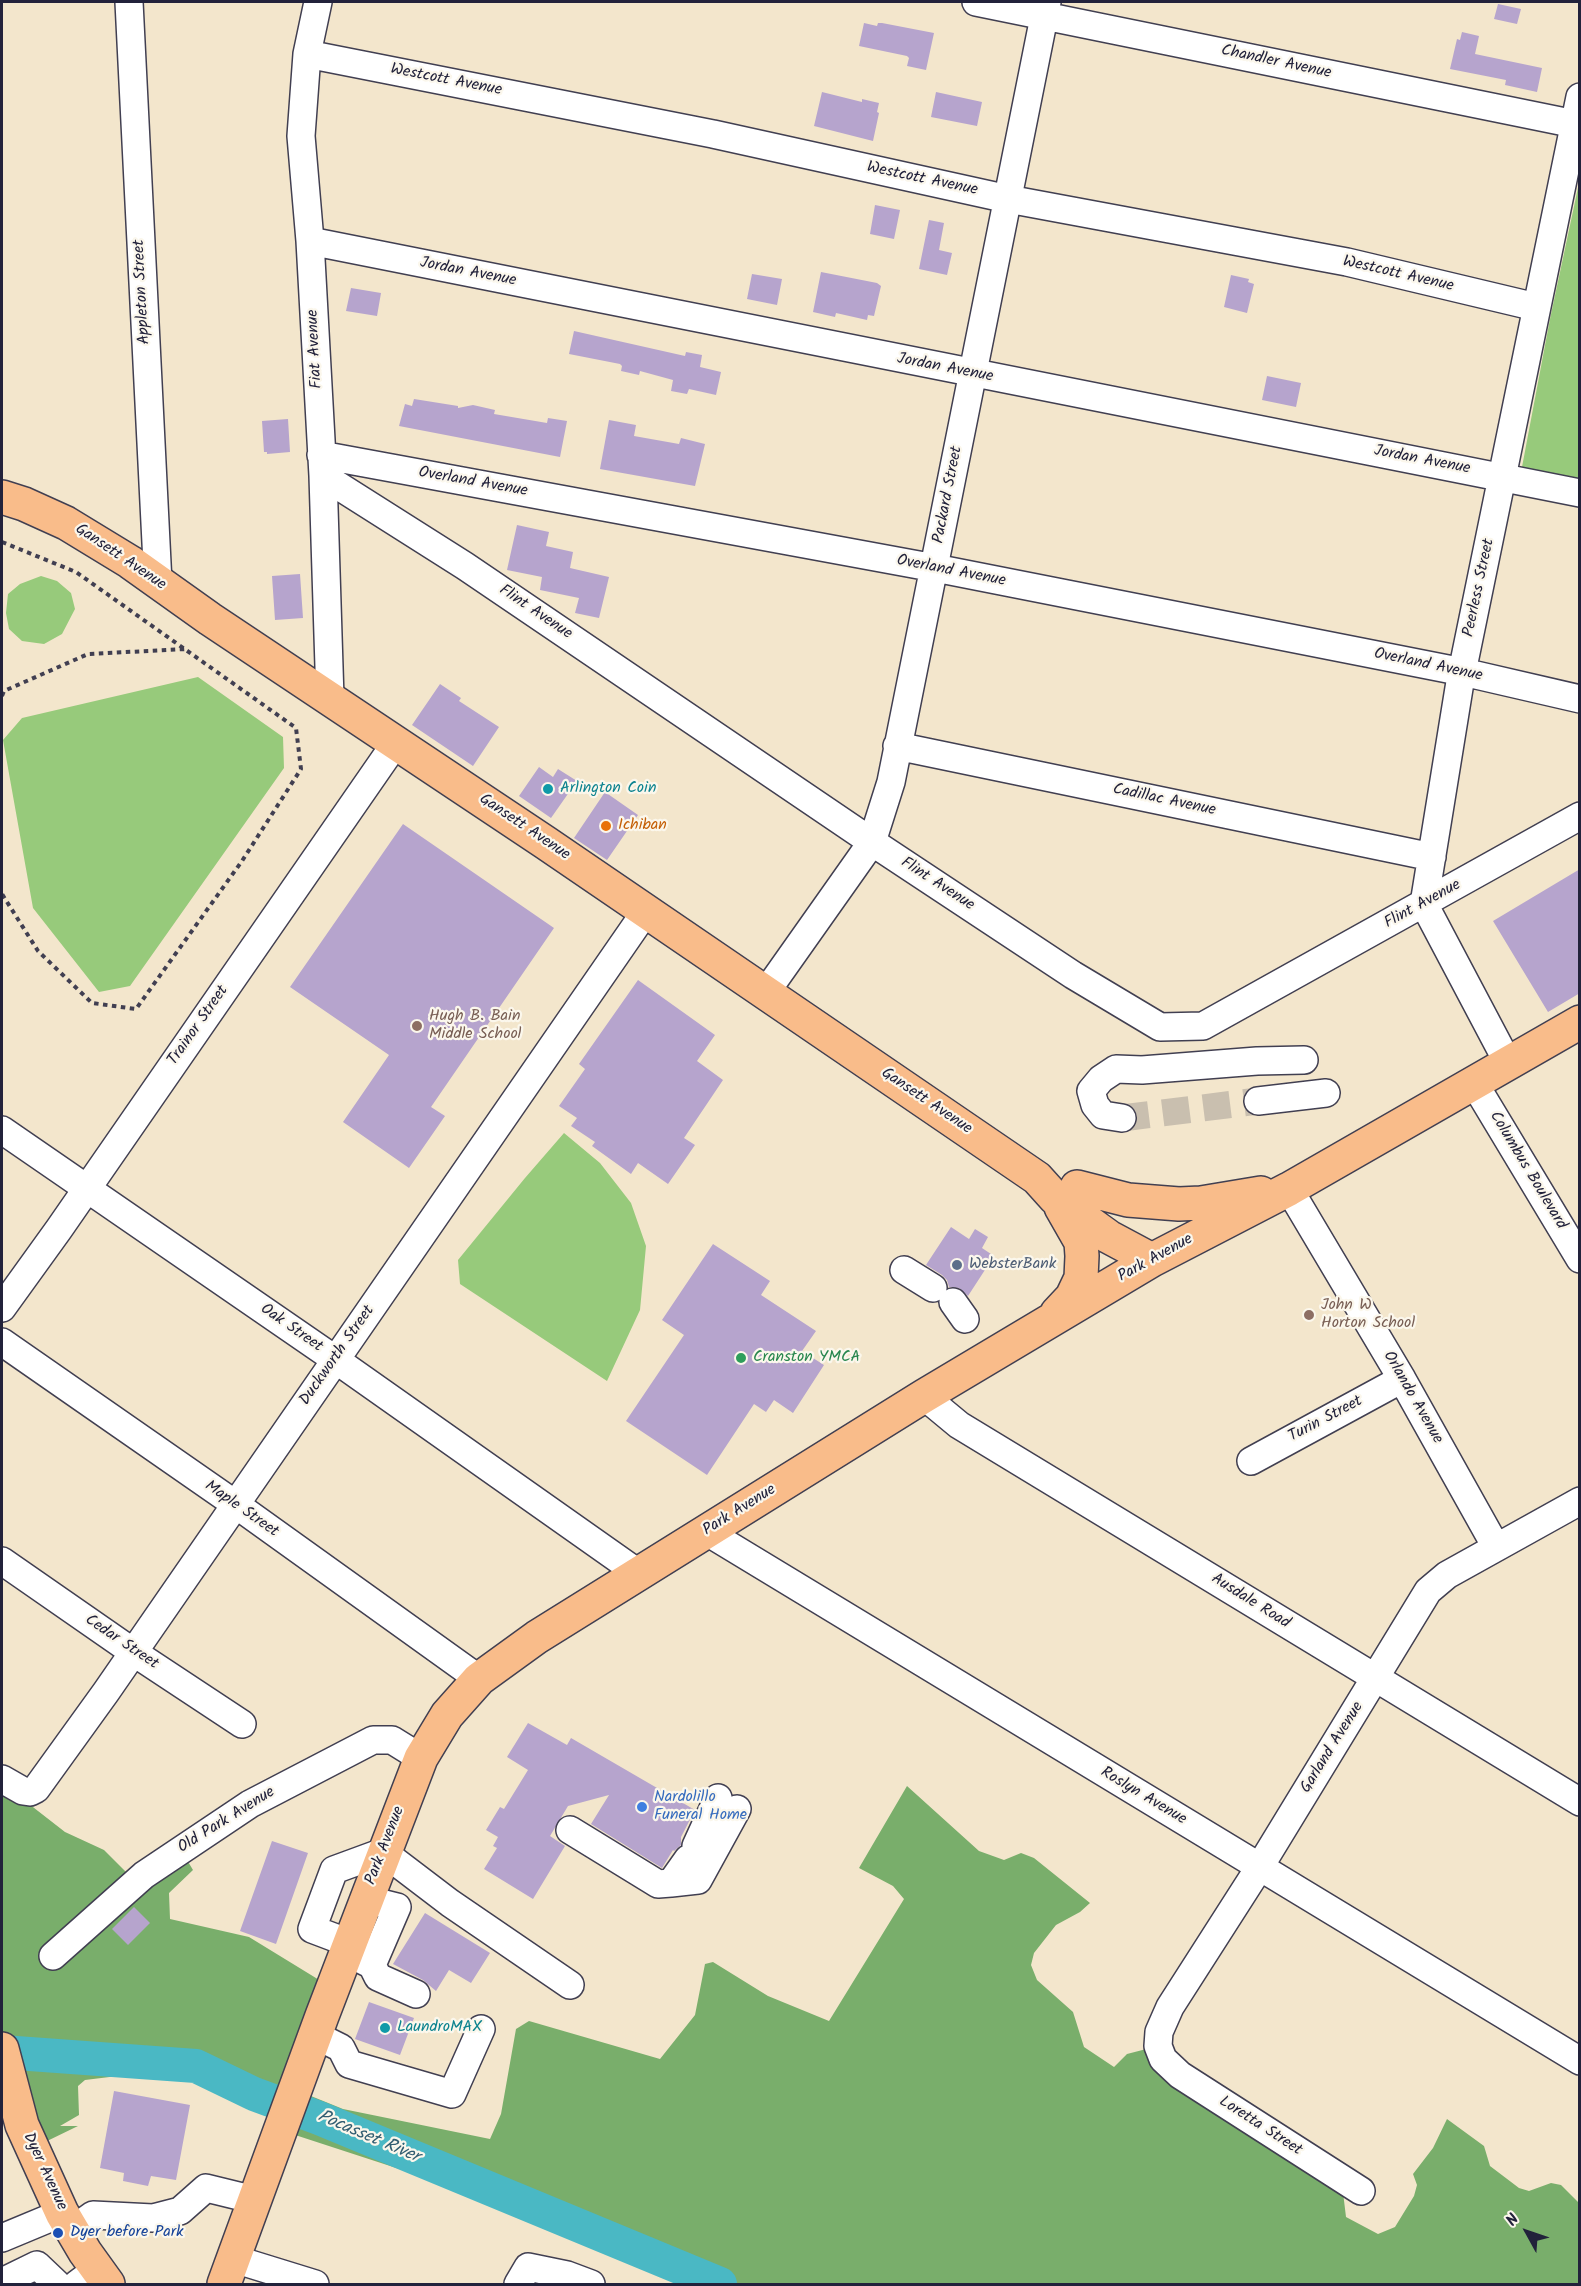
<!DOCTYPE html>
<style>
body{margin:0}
#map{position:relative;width:1581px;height:2286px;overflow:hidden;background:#f3e6cc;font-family:Kalam,sans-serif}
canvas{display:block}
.frame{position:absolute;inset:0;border:3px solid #22223b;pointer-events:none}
.north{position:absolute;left:1497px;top:2202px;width:60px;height:60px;-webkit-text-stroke:4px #fbf7ec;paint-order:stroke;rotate:310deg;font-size:16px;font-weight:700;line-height:24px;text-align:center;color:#22223b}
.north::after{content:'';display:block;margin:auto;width:21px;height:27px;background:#22223b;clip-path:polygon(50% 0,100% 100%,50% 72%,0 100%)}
</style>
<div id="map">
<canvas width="1581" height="2286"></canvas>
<div class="frame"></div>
<div class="north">N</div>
</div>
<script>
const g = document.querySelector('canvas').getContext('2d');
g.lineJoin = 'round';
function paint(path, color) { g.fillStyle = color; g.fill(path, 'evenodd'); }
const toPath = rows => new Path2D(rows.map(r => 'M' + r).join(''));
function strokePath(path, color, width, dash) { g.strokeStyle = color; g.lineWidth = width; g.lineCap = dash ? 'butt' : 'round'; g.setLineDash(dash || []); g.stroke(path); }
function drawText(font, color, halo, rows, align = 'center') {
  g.font = font + ' Kalam,sans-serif'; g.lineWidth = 4.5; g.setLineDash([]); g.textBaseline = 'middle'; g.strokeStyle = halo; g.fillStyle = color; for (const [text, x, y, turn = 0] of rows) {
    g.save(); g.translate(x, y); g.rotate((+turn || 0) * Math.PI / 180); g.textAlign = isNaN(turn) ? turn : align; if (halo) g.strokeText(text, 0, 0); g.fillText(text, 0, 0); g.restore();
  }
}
const green = toPath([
 [1579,183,1580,479,1579,479,1522,467,1550,319],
 [41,576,57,581,71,593,75,609,62,634,44,644,22,641,9,629,6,613,8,594,20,584],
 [198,677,283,737,284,768,130,986,99,992,33,908,3,740,22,718],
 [564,1133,600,1163,631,1203,646,1246,640,1310,607,1381,460,1284,458,1260,525,1178]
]);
const forest = toPath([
 [2,1779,29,1804,65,1832,104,1850,133,1879,184,1855,193,1870,169,1893,170,1919,249,1937,329,1986,306,2094,343,2109,490,2139,501,2114,516,2029,529,2021,660,2059,695,2015,705,1964,713,1962,768,1996,829,2021,904,1899,893,1886,859,1868,907,1786,979,1851,1004,1860,1021,1853,1034,1858,1090,1903,1080,1912,1056,1925,1034,1953,1031,1965,1037,1980,1073,2012,1084,2047,1114,2067,1127,2054,1158,2046,1341,2176,1346,2217,1378,2234,1395,2227,1414,2196,1417,2185,1413,2174,1433,2148,1447,2119,1484,2146,1490,2166,1519,2188,1529,2191,1551,2183,1561,2185,1579,2203,1579,2284,686,2284,660,2269,528,2211,286,2132,287,2119,239,2101,236,2082,217,2065,206,2074,134,2074,85,2080,78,2086,79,2115,60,2126,78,2126,43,2143,34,2137,2,2031]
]);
const river = toPath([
 [2,2052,196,2066,254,2094,319,2118,720,2284]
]);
const building = toPath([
 [1498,4,1521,9,1517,24,1494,19],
 [864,23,877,26,878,23,882,23,934,33,926,70,907,66,909,58,907,56,859,46],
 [1462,32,1479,36,1475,54,1542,68,1537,92,1505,85,1506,80,1450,69,1457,39,1460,40],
 [822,92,862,102,862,99,879,103,877,112,879,113,873,141,814,126],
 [936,92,982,102,977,126,931,117],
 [875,205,900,210,894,239,870,234],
 [929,220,944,223,939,250,952,253,947,275,919,269],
 [821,272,877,283,881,286,874,316,868,315,867,320,836,313,835,317,813,312],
 [752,274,782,279,777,305,747,299],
 [1231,275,1249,279,1248,282,1254,284,1247,313,1224,307],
 [351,288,381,293,377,316,346,311],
 [574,331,685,356,686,352,702,355,700,367,721,372,716,395,689,389,687,394,671,391,673,380,640,371,639,375,621,371,622,366,620,364,569,354],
 [1267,376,1301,383,1296,407,1262,400],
 [414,399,458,406,458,408,473,405,495,410,494,414,547,423,548,418,567,421,560,457,399,426,405,404,412,406],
 [288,419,290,452,267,454,267,452,264,452,262,421],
 [609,420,636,425,634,436,679,444,681,438,705,444,695,486,600,469],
 [517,525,549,532,546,546,573,552,570,568,609,577,599,618,575,613,579,598,540,590,542,577,507,570],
 [300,574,303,618,275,620,272,576],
 [440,684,461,698,459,701,499,727,473,766,412,725],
 [539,767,553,777,558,769,577,781,551,818,519,796],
 [605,792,638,815,607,860,574,838],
 [403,824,554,928,431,1107,445,1116,409,1168,343,1122,389,1055,290,987],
 [1580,869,1580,993,1548,1012,1493,921],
 [638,980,715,1035,697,1061,723,1080,684,1138,695,1145,668,1184,638,1163,631,1174,592,1146,595,1142,571,1126,577,1118,559,1106,585,1069,579,1064],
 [951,1227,969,1239,975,1229,988,1237,982,1248,994,1256,968,1296,959,1288,949,1287,947,1280,942,1275,926,1265],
 [713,1244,770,1281,761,1295,816,1331,802,1351,824,1365,793,1413,774,1400,766,1412,754,1404,707,1475,626,1421,684,1335,662,1320],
 [528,1723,567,1745,571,1738,695,1810,681,1837,681,1845,674,1851,673,1850,662,1868,591,1824,609,1795,568,1806,550,1836,565,1846,533,1899,484,1869,497,1848,493,1846,498,1837,486,1830,500,1807,504,1809,528,1770,507,1757],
 [272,1841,308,1853,276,1944,240,1931],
 [134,1907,150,1923,128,1945,112,1929],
 [425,1913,490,1953,471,1983,449,1970,436,1991,423,1980,393,1964],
 [369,2002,414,2018,400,2055,355,2039],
 [114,2091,190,2105,176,2180,151,2176,148,2186,123,2181,124,2173,100,2168]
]);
const minorTunnel = toPath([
 [1122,1118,1258,1101]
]);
const path = toPath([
 [2,542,76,572,296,728,301,769,242,861,136,1009,92,1003,38,951,2,894],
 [2,696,4,691,88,654,187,649]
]);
const minor = toPath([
 [129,2,158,583],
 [318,2,307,54,301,136,310,241,323,476,330,699],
 [976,2,1575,124],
 [307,54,713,134,1008,199,1347,262,1536,307],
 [310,241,1580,493],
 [321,455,935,568,1463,672,1580,699],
 [323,476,465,566,872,842,1073,975,1160,1027,1203,1026,1580,816],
 [897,746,1432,857],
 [766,992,872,842,891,782,1047,2],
 [1508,1063,1424,904,1460,682,1580,97],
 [1474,1083,1580,1259],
 [1258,1101,1326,1093],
 [1122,1118,1103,1115,1095,1105,1091,1091,1101,1079,1116,1069,1142,1070,1257,1061,1304,1060],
 [2,1130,336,1360,638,1573],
 [1289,1189,1402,1379,1496,1547],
 [904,1270,933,1288],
 [953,1302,965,1319],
 [2,1308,59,1229,395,744],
 [2,1342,235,1504,479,1679],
 [924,1396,959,1425,1580,1802],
 [1251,1461,1402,1379],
 [707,1532,1580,2061],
 [2,1561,133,1652,242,1724],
 [2,1779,23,1791,30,1792,36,1789,106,1692,646,911],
 [570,1830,658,1884,671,1883,688,1859],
 [696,1846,718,1798],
 [671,1883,698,1880,737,1809],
 [349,1943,312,1929,334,1870,383,1852,450,1903,570,1985],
 [346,1952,372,1965,397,1907,365,1899],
 [53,1956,144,1875,250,1804,373,1740,392,1740,421,1758],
 [372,1965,378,1977,416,1994],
 [315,2035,341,2048,349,2064,452,2094,481,2029],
 [1361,2191,1180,2075,1163,2059,1158,2046,1159,2032,1170,2007,1259,1868,1428,1591,1447,1575,1580,1501],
 [72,2230,93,2215,153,2218,180,2211,206,2188,255,2200],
 [2,2238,62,2213],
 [234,2259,315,2284],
 [2,2282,37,2265,57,2284],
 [77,2284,97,2269],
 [518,2284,528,2267,567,2275,591,2284]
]);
const major = toPath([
 [2,497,24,504,66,523,130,562,210,619,546,843,1037,1178,1055,1198,1109,1237,1152,1260],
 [1077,1187,1128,1200,1179,1204,1201,1203,1261,1193],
 [1057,1313,1072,1297,1081,1278,1082,1256,1081,1242,1061,1207],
 [2,2049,22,2125,62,2213,85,2252,108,2284],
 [224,2284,322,2016,421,1758,447,1715,479,1679,537,1637,924,1396,1152,1260,1289,1189,1580,1022]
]);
const markers = [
 [548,789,6,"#0f9aa8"],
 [606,826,6,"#e8710a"],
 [417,1026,6,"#8d6e63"],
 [957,1265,6,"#5c6f8a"],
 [1309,1315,6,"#8d6e63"],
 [741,1358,6,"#2e9e5b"],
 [642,1807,6,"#3f7fe0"],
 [385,2028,6,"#0f9aa8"],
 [58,2233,6,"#1a4fb4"]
];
const streetNames = [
 ["Chandler Avenue",1276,63,12],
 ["Westcott Avenue",446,81,11],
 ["Westcott Avenue",922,180,12],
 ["Jordan Avenue",468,273,11],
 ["Westcott Avenue",1398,275,13],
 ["Appleton Street",143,292,-93],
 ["Fiat Avenue",316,349,-93],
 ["Jordan Avenue",945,369,11],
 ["Jordan Avenue",1422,461,11],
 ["Overland Avenue",473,483,10],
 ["Packard Street",949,495,-79],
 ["Gansett Avenue",120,558,34],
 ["Overland Avenue",951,572,11],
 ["Peerless Street",1480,588,-78],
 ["Flint Avenue",535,613,34],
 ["Overland Avenue",1428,666,12],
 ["Cadillac Avenue",1164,801,12],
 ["Gansett Avenue",524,828,34],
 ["Flint Avenue",937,885,33],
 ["Flint Avenue",1423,905,-29],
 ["Trainor Street",199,1026,-55],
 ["Gansett Avenue",926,1102,34],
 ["Columbus Boulevard",1527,1171,59],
 ["Park Avenue",1156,1259,-29],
 ["Oak Street",291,1329,35],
 ["Duckworth Street",338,1356,-55],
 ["Orlando Avenue",1412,1398,60],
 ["Turin Street",1326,1420,-28],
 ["Maple Street",241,1510,35],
 ["Park Avenue",740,1511,-32],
 ["Ausdale Road",1250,1602,32],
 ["Cedar Street",121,1643,34],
 ["Garland Avenue",1333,1748,-58],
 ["Roslyn Avenue",1143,1797,31],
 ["Old Park Avenue",227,1821,-32],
 ["Park Avenue",386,1846,-69],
 ["Loretta Street",1260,2127,33],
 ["Dyer Avenue",44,2172,65]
];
const cultureNames = [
 ["Arlington Coin",560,789],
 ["LaundroMAX",397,2028]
];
const foodNames = [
 ["Ichiban",618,826]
];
const educationNames = [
 ["Hugh B. Bain",429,1017],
 ["Middle School",429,1035],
 ["John W",1321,1306],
 ["Horton School",1321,1324]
];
const serviceNames = [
 ["WebsterBank",969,1265]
];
const leisureNames = [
 ["Cranston YMCA",753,1358]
];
const shopNames = [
 ["Nardolillo",654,1798],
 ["Funeral Home",654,1816]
];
const transitNames = [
 ["Dyer before Park",70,2233]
];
const waterNames = [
 ["Pocasset River",368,2138,23]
];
paint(green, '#97ca7b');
paint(forest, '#79ae6b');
strokePath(river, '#4ab8c4', 34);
paint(building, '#b6a4cd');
strokePath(minorTunnel, '#c9bfaf', 27, [27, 14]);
strokePath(minor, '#413f51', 30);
strokePath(major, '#413f51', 36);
strokePath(path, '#413f51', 4, [4.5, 4.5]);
strokePath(minor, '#fff', 27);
strokePath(major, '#f9bc8a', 33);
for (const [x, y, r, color] of markers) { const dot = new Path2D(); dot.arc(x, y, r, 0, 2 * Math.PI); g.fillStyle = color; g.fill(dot); strokePath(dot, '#fbf7ec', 2); }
drawText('16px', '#22223b', '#fbf7ec', streetNames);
drawText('16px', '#0d838f', '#fbf7ec', cultureNames, 'left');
drawText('16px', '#c56008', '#fbf7ec', foodNames, 'left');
drawText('16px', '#785e54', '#fbf7ec', educationNames, 'left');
drawText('16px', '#4e5e75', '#fbf7ec', serviceNames, 'left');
drawText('16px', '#27864d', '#fbf7ec', leisureNames, 'left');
drawText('16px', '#366cbe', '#fbf7ec', shopNames, 'left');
drawText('16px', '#164399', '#fbf7ec', transitNames, 'left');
drawText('italic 18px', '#325e72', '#fbf7ec', waterNames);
</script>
